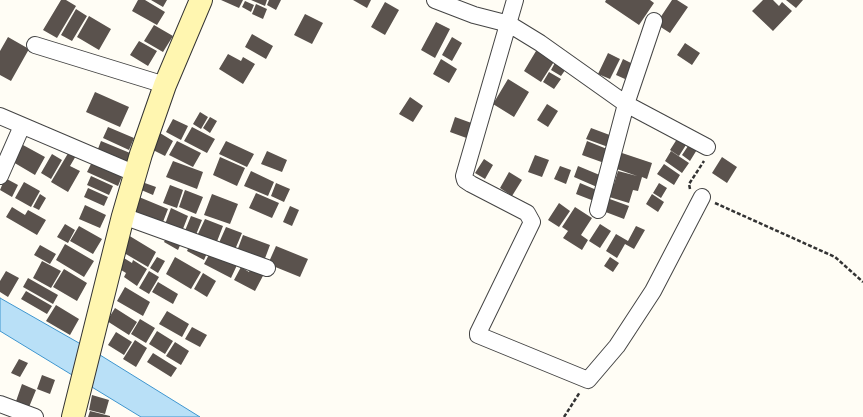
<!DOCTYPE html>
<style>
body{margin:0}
canvas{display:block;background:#fffdf5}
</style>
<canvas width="863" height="417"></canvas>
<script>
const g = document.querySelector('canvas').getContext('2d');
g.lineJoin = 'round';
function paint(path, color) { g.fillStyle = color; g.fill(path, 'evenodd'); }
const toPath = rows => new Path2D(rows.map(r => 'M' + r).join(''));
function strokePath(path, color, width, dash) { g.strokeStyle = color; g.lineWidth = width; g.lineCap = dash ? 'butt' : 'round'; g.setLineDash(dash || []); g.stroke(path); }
const water = toPath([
 [0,298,100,355,200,417,141,417,0,331,0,298]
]);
const building = toPath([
 [61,0,66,0,76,6,57,38,43,30],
 [138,0,145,0,165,12,157,25,132,11],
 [151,0,167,0,163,7],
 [221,0,243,0,239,8],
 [251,0,267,0,265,6],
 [269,0,281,0,276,10,267,5],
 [353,0,371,0,367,8],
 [606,0,650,0,654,3,639,25,605,2],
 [672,0,677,0,688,7,670,33,656,24],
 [763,0,773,0,779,6,782,2,792,11,773,31,752,11],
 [786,0,803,0,796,8],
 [245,1,254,5,251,12,242,7],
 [385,2,399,10,385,35,371,27],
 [256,4,267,9,263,19,252,14],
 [76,9,87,16,72,41,61,35],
 [305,14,323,23,312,44,294,35],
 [89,16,111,29,99,50,77,37],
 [436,22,450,29,435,58,421,50],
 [154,25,173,36,163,52,144,41],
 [252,34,273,46,266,59,245,47],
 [8,37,29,49,11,81,0,75,0,51],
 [452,37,462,43,452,61,442,55],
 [139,41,157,51,148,66,130,55],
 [685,43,700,53,692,65,677,55],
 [539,46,557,57,541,82,524,71],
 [608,53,620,59,610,79,598,74],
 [228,54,241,61,243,57,255,64,243,84,219,69],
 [441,59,457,69,449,83,433,74],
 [557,59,568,66,561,76,551,70],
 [623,59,633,64,625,79,616,75],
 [549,72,561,79,554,89,543,82],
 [508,79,529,92,514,117,493,104],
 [95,92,129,107,120,127,86,112],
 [410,97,423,106,413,122,399,114],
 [547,104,558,111,548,127,537,120],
 [200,112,208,117,201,129,193,124],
 [210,117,217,121,210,133,203,128],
 [455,117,477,125,472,140,450,132],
 [173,119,188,126,181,140,166,132],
 [108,127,134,138,129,150,103,138],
 [192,127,215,139,207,153,184,141],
 [591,128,615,137,611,148,586,139],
 [160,133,173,141,165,156,151,149],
 [677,139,686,145,679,156,670,150],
 [101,141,130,153,125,167,96,154],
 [177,141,201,153,193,167,169,155],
 [226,141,254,154,247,167,219,154],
 [587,141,612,151,607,164,582,155],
 [690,143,698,148,690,161,682,155],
 [23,145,45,157,35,175,13,162],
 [70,150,77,154,70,166,80,171,68,192,51,182],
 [267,151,287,160,282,172,261,164],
 [671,151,689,163,682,173,665,161],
 [619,152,652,163,647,179,642,177,638,191,633,190,629,203,606,196,610,183,614,184,618,171,637,176,614,168],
 [52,154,62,160,51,179,41,173],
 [535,155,549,160,542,177,528,172],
 [220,157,245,168,237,186,213,175],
 [722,157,737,167,727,183,712,173],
 [484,159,493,165,485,179,475,173],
 [93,160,123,174,118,186,87,172],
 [173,161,203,172,197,189,166,177],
 [664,164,680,175,674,185,657,174],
 [560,166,571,170,566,184,554,179],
 [578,166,602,176,597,187,574,177],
 [251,171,274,182,268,196,244,186],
 [509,172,522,180,512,196,500,188],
 [91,176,113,186,109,195,87,185],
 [5,178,18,185,12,197,0,190],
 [24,182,40,191,31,207,15,198],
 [142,182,156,187,153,195,139,189],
 [276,183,290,189,284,202,271,196],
 [580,183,599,191,594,201,576,194],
 [659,183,667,188,661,198,653,193],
 [170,185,183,190,177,208,163,203],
 [88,188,108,197,104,206,84,197],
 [185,190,203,197,196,214,179,207],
 [256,193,279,203,272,218,249,208],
 [40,194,46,198,39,210,33,207],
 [212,194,238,204,230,224,204,215],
 [652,194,664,202,658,212,646,204],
 [139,197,168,209,161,227,132,215],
 [607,198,629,206,624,219,603,211],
 [559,203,570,211,559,227,548,220],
 [85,205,106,215,100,228,79,219],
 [290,206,299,210,292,226,283,222],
 [12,207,25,215,28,210,46,220,37,235,6,217],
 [575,207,592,218,581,235,588,240,582,250,563,238,568,231,562,227],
 [171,208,188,216,181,234,164,227],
 [191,216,202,220,195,237,184,233],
 [205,219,223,226,216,244,197,236],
 [65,224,75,230,68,243,57,237],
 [600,224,611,231,600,248,589,241],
 [79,226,102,239,93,254,70,241],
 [636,226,645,230,634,249,625,244,617,258,606,251,616,234,628,241],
 [226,227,242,233,234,252,218,245],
 [168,234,182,241,178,250,164,242],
 [128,235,156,252,148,267,119,250],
 [243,235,270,245,264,261,237,251],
 [191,242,208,251,204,260,187,251],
 [65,244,94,261,84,277,56,260],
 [40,245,56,254,50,264,34,255],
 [276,246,308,259,300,277,268,264],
 [212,249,238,263,231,278,204,264],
 [119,255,132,263,133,260,147,269,137,286,124,277,126,273,113,265],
 [157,257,165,261,158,273,150,268],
 [175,257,201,272,191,289,166,274],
 [610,257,619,263,613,272,604,266],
 [42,261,61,271,51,288,33,278],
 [252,265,265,272,255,291,234,280,241,267,249,272],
 [64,269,87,283,77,301,53,287],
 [6,271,19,278,8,297,0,292,0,281],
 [149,271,159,277,149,294,139,288],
 [203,273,216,281,207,297,194,289],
 [28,278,58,295,53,304,23,287],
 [158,282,178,294,173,304,152,292],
 [125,287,150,302,143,316,117,301],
 [26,291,52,306,47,314,21,299],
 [56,305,79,319,70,335,46,321],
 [115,308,137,322,129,335,107,321],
 [167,311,189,324,182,337,159,324],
 [140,319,155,328,146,343,131,334],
 [192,327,207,335,200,347,185,339],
 [157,331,173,341,165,354,149,344],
 [116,332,132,342,124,355,108,345],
 [135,340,147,348,136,367,123,359],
 [175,342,189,351,181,365,166,356],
 [153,353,177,368,171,377,147,362],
 [19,359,28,363,20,377,11,373],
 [42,375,55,380,50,394,37,389],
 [22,384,36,390,27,412,14,407],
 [92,395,109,400,105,414,89,410],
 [90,411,110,416,110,417,88,417]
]);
const path = toPath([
 [690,189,689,184,704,161],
 [715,203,835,257,863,282],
 [564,417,580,392]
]);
const minor = toPath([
 [435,0,474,15,509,24,540,43,626,104,707,147],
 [515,0,464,176,465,180,471,184,527,213,532,222,478,333,478,335,588,380,617,346,653,291,702,197],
 [35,45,165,85],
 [0,116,136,174],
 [0,176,22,126],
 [598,210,626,104,654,21],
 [123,216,267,268],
 [0,404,35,417]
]);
const secondary = toPath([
 [73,417,123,216,141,154,165,85,201,0]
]);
paint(water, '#b9e0f7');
strokePath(water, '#3f96cf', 1);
paint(building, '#5a524d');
strokePath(minor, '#444', 18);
strokePath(secondary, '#333', 24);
strokePath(path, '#333', 2.5, [4, 2]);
strokePath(minor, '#fff', 16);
strokePath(secondary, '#fff6b0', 22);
</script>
